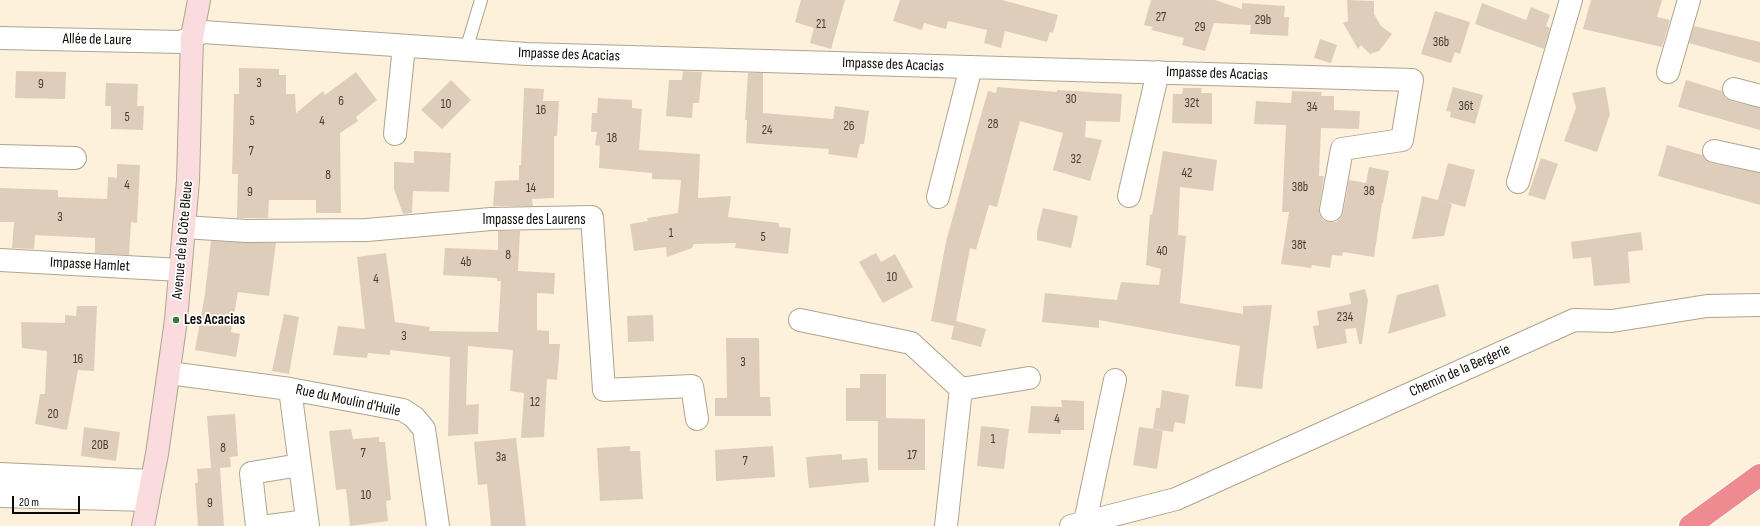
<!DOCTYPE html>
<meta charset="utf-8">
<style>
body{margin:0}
#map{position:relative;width:1760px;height:526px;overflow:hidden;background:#fdf1db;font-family:"Sofia Sans Condensed",sans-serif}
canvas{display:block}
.scale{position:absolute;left:12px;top:496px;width:68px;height:18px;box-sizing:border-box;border:2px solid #0e0b05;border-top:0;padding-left:5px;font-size:12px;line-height:14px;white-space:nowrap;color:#0e0b05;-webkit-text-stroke:3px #fff;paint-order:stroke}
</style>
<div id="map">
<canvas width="1760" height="526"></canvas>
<div class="scale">20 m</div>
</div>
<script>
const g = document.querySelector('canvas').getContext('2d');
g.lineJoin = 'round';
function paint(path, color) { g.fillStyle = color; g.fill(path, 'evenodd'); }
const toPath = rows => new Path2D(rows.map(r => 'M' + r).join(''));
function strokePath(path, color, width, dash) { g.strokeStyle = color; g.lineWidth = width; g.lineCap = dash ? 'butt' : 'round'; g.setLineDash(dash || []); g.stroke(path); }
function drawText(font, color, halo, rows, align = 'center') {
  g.font = font + ' "Sofia Sans Condensed",sans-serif'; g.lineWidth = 3.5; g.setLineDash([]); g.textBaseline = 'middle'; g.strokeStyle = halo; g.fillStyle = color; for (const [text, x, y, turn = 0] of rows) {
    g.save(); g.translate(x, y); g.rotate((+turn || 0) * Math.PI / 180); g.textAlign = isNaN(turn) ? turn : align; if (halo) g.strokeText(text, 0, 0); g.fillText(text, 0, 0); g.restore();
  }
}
const building = toPath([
 [801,0,845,0,831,49,810,43,814,28,795,22],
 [900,0,1002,0,1058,15,1053,33,1050,32,1047,42,1005,31,1001,48,984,43,987,30,948,21,946,29,924,23,922,30,893,21],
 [1151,0,1215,0,1242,9,1242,3,1285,6,1284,17,1289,17,1288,36,1250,34,1251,25,1214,23,1205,51,1182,45,1184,38,1151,30,1153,27,1144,25],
 [1347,0,1374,1,1374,14,1381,26,1392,34,1379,51,1370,54,1361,45,1358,49,1343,23,1348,21],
 [1591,0,1662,0,1657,17,1670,20,1662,47,1583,29],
 [1482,3,1526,20,1531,7,1550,15,1546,26,1550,28,1544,49,1475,24],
 [1435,11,1470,22,1460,54,1455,52,1451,63,1421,54],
 [1694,26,1760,42,1760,63,1689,43],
 [1320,39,1337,45,1331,63,1314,58],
 [239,68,279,69,279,75,286,75,286,94,295,94,296,113,323,91,325,95,356,72,377,100,356,117,358,121,340,133,341,213,316,213,316,200,269,200,268,218,237,218,238,174,232,174,233,140,234,94,239,94],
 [16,71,66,72,65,99,15,98],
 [683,71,702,72,699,103,693,103,692,118,666,116,669,80,682,80],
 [748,73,763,73,763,113,833,119,835,106,869,111,864,144,860,144,857,158,828,154,829,149,746,143,747,120,745,120],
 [451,80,471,100,442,129,421,110],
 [1686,80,1722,91,1725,98,1731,101,1760,108,1760,130,1678,107],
 [106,83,138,84,137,106,144,106,143,130,111,129,111,106,105,106],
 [997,87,1057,92,1057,90,1122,94,1120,122,1086,121,1085,137,1102,140,1090,181,1053,170,1063,133,1020,121,997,207,989,205,976,250,970,248,956,321,986,329,981,347,951,339,954,326,931,321,946,242,975,136,988,91,996,93],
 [1453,87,1483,95,1475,124,1450,117,1451,112,1446,111],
 [1605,87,1610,114,1597,152,1564,141,1576,108,1572,93],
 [524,88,544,89,543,101,559,101,557,136,554,136,554,198,532,199,533,206,493,206,495,181,519,180,519,165,521,165],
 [1183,88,1202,88,1201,93,1212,93,1212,124,1172,123,1173,94,1182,94],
 [1292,91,1322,92,1321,96,1334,96,1334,110,1360,111,1359,129,1321,128,1319,176,1324,176,1319,208,1319,214,1323,220,1329,222,1336,222,1341,218,1343,213,1349,180,1366,183,1369,167,1389,171,1383,203,1382,203,1374,257,1343,252,1342,256,1332,255,1330,268,1312,265,1311,268,1281,264,1289,212,1282,212,1286,125,1254,124,1256,101,1291,103],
 [598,98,632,100,632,108,642,109,639,150,700,154,698,198,731,196,728,217,779,223,779,227,791,228,788,254,735,248,736,243,694,244,692,248,667,257,666,247,634,251,630,224,648,221,647,218,678,213,681,180,652,179,652,173,599,168,600,146,595,145,597,132,591,132,592,113,597,113],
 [1667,145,1702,155,1706,160,1711,163,1760,173,1760,205,1658,176],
 [414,151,451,153,449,192,413,191,412,213,403,214,394,189,394,162,414,163],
 [1163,151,1217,160,1213,191,1180,187,1178,235,1186,236,1180,303,1243,314,1243,306,1272,305,1262,389,1235,386,1240,346,1099,320,1099,328,1042,322,1045,293,1117,300,1121,282,1159,285,1161,269,1146,265,1150,214,1152,215],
 [1541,158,1558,164,1545,200,1528,195],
 [1448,163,1475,170,1465,207,1443,201,1452,204,1444,236,1412,239,1422,196,1438,200],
 [117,164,140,165,137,223,131,222,129,255,95,253,95,238,35,235,34,249,12,248,14,222,0,222,0,188,58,190,58,197,107,199,108,177,117,178],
 [1043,208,1078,216,1071,248,1037,240,1037,232],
 [498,231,520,231,518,271,555,273,554,294,537,293,537,330,549,331,549,344,560,344,557,380,547,379,544,437,521,438,524,393,510,391,513,350,468,346,466,405,479,404,478,434,448,436,450,357,390,350,390,355,368,353,367,358,333,355,338,326,365,329,357,257,386,253,395,322,430,327,429,331,498,332,501,281,497,281,497,278,443,275,445,248,498,250],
 [1641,232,1643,250,1628,252,1630,283,1594,286,1591,257,1573,259,1571,242],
 [211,241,276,243,269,296,238,292,231,332,240,334,236,357,195,350,205,294],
 [876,253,881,262,895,254,913,287,883,303,859,262],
 [1438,284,1446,316,1388,334,1397,295],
 [1365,289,1368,300,1362,344,1359,344,1356,328,1345,329,1347,343,1317,349,1313,326,1319,325,1317,311,1351,304,1349,293],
 [77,306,97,306,94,371,78,370,67,430,35,424,40,394,45,394,47,351,22,348,21,322,65,323,65,315,76,316],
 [284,314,299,317,289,374,272,371],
 [653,315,654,341,628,342,627,316],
 [726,338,759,338,760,397,770,397,771,416,715,416,715,398,727,398],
 [860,374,886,374,886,418,925,419,925,470,878,470,878,421,846,421,846,388,860,388],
 [1162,390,1189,395,1185,424,1175,422,1173,432,1153,429,1156,408,1160,408],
 [1061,400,1084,401,1084,430,1061,430,1061,434,1028,433,1031,406,1062,407],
 [235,414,238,456,230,457,231,467,220,468,224,526,198,526,195,483,198,483,197,469,211,468,207,416],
 [981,426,1009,429,1004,469,977,466],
 [84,427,120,432,116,461,81,456],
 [1139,427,1163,430,1157,469,1133,465],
 [351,429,353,439,379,437,379,442,385,442,391,500,386,501,388,521,350,526,346,489,336,490,329,431],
 [516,438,526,526,491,526,487,484,478,485,474,442],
 [630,446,630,451,640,451,643,499,600,501,597,448],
 [773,446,775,477,716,481,715,450],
 [842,454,842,460,867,458,869,482,809,488,806,457]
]);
const lane = toPath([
 [466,50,481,0]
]);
const street = toPath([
 [0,38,181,42,203,32,527,54,1412,80,1402,140,1342,149,1331,210],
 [1668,72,1689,0],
 [1734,89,1760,96],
 [395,134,404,46],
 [1714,151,1760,161],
 [0,156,75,158],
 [1518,182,1571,0],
 [1129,196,1158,72],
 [938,197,971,67],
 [184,227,246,231,367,230,491,219,592,217,604,390,692,386,697,419],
 [0,260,180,270],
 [800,320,911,343,961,389,946,526],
 [169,373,290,389,403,410,414,417,424,429,438,526],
 [290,389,308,526],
 [961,389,1029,378],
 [0,474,151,481],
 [0,496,148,500],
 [1085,522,1115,380],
 [257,526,251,473,300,465],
 [269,526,307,521],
 [1071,526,1176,499,1574,320,1612,321,1707,306,1760,305]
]);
const secondary = toPath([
 [143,526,157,454,176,320,188,181,192,37,199,0]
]);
const highway = toPath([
 [1690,526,1760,475]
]);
const markers = [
 [176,320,4,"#2c8230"]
];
const numberNames = [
 ["27",1161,18],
 ["29b",1263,21],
 ["21",821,25],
 ["29",1200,28],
 ["36b",1441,43],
 ["3",259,84],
 ["9",41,85],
 ["30",1071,100],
 ["6",341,102],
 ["32t",1192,104],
 ["10",446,105],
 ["36t",1466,107],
 ["34",1312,108],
 ["16",541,111],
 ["5",127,118],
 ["5",252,122],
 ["4",322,122],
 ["28",993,125],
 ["26",849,127],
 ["24",767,131],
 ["18",612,139],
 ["7",251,152],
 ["32",1076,160],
 ["42",1187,174],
 ["8",328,176],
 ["4",127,186],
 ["38b",1300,188],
 ["14",531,189],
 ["38",1369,192],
 ["9",250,193],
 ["3",60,218],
 ["1",671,234],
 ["5",763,238],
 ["38t",1299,246],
 ["40",1162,252],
 ["8",508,256],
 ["4b",466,263],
 ["10",892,278],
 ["4",376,280],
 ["234",1345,318],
 ["3",404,337],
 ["16",78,360],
 ["3",743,363],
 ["12",535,403],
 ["20",53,415],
 ["4",1057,420],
 ["1",993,440],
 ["20B",100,446],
 ["8",223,449],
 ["7",363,454],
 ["17",912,456],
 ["3a",501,458],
 ["7",745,462],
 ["10",366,496],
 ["9",210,504]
];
const streetNames = [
 ["Allée de Laure",97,40,1],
 ["Impasse des Acacias",569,55,2],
 ["Impasse des Acacias",893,65,2],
 ["Impasse des Acacias",1217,74,2],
 ["Impasse des Laurens",534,220],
 ["Avenue de la Côte Bleue",183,240,-85],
 ["Impasse Hamlet",90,265,3],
 ["Chemin de la Bergerie",1460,371,-24],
 ["Rue du Moulin d'Huile",348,401,12]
];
const poiNames = [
 ["Les Acacias",184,320]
];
paint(building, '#dfcdbb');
strokePath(lane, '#aea48f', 14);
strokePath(street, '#aea48f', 24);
strokePath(secondary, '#aea48f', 24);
strokePath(highway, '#fff', 24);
strokePath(lane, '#fff', 12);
strokePath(street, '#fff', 22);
strokePath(secondary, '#fadcde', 22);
strokePath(highway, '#ed8b90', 22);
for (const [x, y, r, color] of markers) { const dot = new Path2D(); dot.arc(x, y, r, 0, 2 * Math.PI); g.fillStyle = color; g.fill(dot); strokePath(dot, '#fff', 1.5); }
drawText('13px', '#423c32', null, numberNames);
drawText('15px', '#0e0b05', '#fff', streetNames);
drawText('bold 15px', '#0e0b05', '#fff', poiNames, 'left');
</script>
